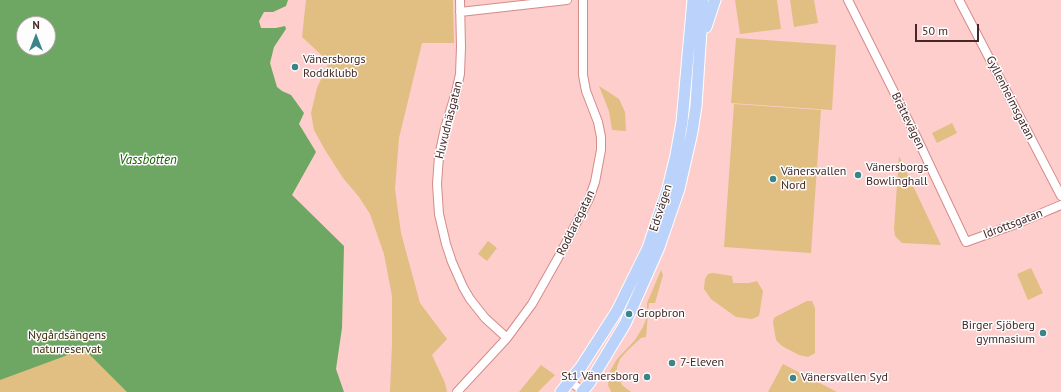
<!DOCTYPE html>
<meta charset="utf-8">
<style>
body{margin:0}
#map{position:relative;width:1061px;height:392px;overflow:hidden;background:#fececc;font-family:"PT Sans",sans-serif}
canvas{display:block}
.north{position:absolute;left:16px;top:16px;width:40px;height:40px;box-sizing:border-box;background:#fdfdfd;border:1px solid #b3a7a7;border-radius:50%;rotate:0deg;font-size:11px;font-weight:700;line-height:16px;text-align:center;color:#452727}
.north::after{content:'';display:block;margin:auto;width:14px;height:18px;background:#3b8488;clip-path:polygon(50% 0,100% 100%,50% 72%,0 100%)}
.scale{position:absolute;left:915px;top:24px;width:64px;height:18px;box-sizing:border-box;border:2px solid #452727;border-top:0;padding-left:5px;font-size:12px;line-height:14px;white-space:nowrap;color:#452727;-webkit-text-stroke:3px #fdfdfd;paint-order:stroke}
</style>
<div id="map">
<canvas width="1061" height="392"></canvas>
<div class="north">N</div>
<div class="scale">50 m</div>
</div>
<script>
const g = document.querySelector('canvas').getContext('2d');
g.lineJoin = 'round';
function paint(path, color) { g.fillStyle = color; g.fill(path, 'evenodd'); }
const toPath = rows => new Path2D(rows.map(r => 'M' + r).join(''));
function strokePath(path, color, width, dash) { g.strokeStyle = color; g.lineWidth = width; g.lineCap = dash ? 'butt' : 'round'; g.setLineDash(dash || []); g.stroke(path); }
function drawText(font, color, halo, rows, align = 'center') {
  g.font = font + ' "PT Sans",sans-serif'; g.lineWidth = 3; g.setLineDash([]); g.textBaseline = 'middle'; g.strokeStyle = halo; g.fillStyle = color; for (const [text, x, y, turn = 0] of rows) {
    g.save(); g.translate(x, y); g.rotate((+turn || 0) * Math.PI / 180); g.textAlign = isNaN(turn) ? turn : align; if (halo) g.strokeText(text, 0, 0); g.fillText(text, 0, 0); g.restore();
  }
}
const green = toPath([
 [306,0,453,0,454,43,422,43,399,138,395,189,401,233,420,303,447,339,432,355,445,383,447,392,390,392,392,344,392,296,384,254,370,214,359,197,343,178,325,150,314,130,311,113,317,88,329,62,302,37],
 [735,0,777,0,781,29,740,34],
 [790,0,814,0,818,23,794,27],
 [736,38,836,45,832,110,731,103],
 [599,86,619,99,625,112,626,131,612,130,609,111],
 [734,104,821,110,811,253,724,247],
 [952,123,957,133,937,143,932,133],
 [899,156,941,245,902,243,895,236,894,229],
 [488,241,497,248,487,261,478,254],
 [1031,268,1043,293,1028,300,1017,274],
 [661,270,663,275,655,303,649,303,646,337,641,338,628,350,620,359,617,367,617,375,622,385,631,392,611,392,608,385,609,373,617,359,635,340,643,327,647,317,647,303],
 [713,273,732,276,733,283,749,283,757,281,763,291,759,316,752,319,736,317,711,299,704,289,705,279,708,274],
 [86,282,156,392,0,392,0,316],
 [807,301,812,301,815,308,815,353,808,357,799,355,782,346,776,340,773,322,774,318,777,316],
 [783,364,837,392,768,392],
 [541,365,555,375,538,392,519,392]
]);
const water = toPath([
 [0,0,288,0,286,6,273,12,264,12,259,21,261,28,276,28,285,26,286,29,274,47,270,63,277,87,282,91,291,95,304,113,299,124,316,152,292,195,344,246,342,328,336,369,344,392,127,392,84,349,0,380],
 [24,24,48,24,48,48,24,48]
]);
const minor = toPath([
 [460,0,461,47,460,74,456,92,445,128,439,156,437,184,439,214,446,244,452,262,463,287,470,299,485,318,507,338],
 [848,0,916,136,966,242,1016,224,1061,205],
 [959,0,1061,196],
 [460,12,567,0],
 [570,382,585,392],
 [457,392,507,338,532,304,558,258,589,199,595,182,601,150,601,137,598,122,586,91,583,75,583,0]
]);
const major = toPath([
 [706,27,715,0],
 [561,392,581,367,617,311,648,248,668,188,676,155,682,122,693,0],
 [582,392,590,382,625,324,659,247,679,189,692,132,696,106,703,0]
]);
const markers = [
 [295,67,4,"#3b8488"],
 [858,175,4,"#3b8488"],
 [773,179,4,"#3b8488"],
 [629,314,4,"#3b8488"],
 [1043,333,4,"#3b8488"],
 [672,363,4,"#3b8488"],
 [647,377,4,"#3b8488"],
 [793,378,4,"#3b8488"]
];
const poiNames = [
 ["Vänersborgs",303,60],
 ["Roddklubb",303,74],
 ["Vänersborgs",866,168],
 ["Bowlinghall",866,182],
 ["Vänersvallen",781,172],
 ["Nord",781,186],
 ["Gropbron",637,314],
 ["Birger Sjöberg",1035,326,"right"],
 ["gymnasium",1035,340,"right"],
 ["7-Eleven",680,363],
 ["St1 Vänersborg",639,377,"right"],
 ["Vänersvallen Syd",801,378]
];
const streetNames = [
 ["Gyllenheimsgatan",1010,98,63],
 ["Huvudnäsgatan",449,120,-76],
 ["Brättevägen",908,121,64],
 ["Edsvägen",661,208,-72],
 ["Roddaregatan",576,223,-64],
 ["Idrottsgatan",1013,224,-21]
];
const parkNames = [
 ["Nygårdsängens",67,336],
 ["naturreservat",67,350]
];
const waterNames = [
 ["Vassbotten",148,160]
];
paint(green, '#e1be82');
paint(water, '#6ea664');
strokePath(minor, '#d48b8a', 10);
strokePath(major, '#fff', 13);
strokePath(minor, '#fff', 8);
strokePath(major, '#bbd2fa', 11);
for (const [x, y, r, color] of markers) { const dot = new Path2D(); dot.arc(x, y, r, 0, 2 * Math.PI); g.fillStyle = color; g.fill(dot); strokePath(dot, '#fdfdfd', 1.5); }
drawText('12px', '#452727', '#fdfdfd', poiNames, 'left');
drawText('12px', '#452727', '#fdfdfd', streetNames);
drawText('12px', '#3e2c07', '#fdfdfd', parkNames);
drawText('italic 13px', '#166203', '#fdfdfd', waterNames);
</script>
